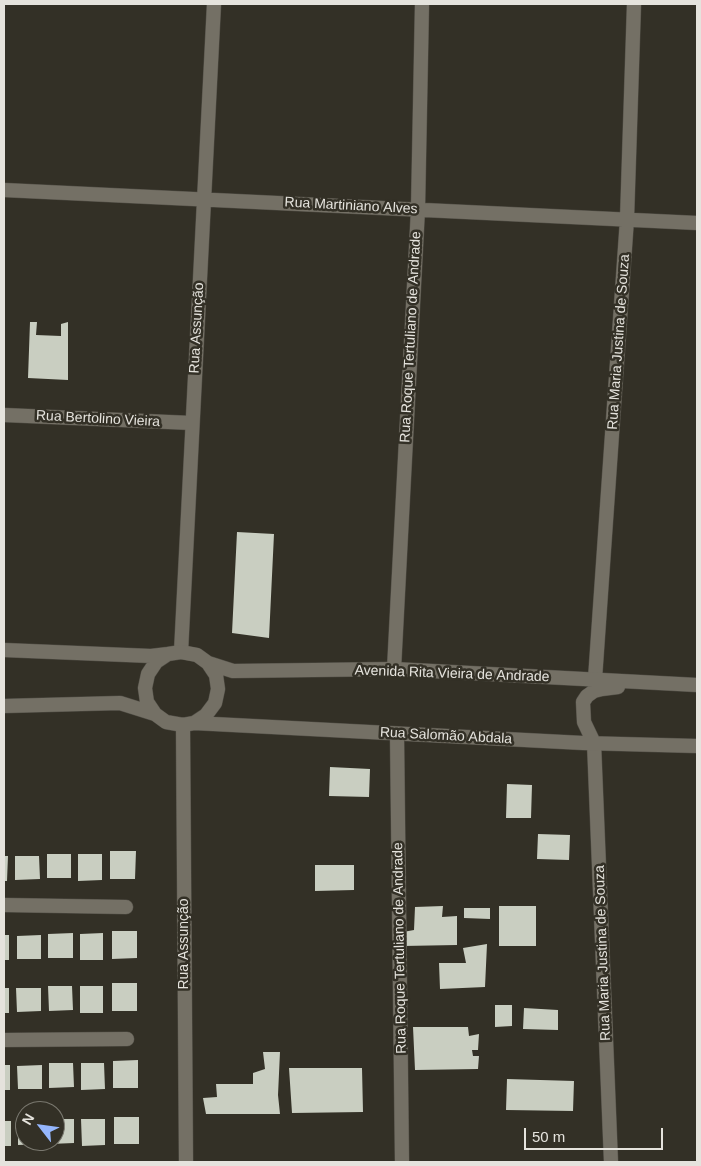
<!DOCTYPE html>
<meta charset="utf-8">
<style>
body{margin:0}
#map{position:relative;width:701px;height:1166px;overflow:hidden;background:#333026;font-family:Arial,sans-serif}
canvas{display:block}
.frame{position:absolute;inset:0;border:5px solid #e5e3dd;pointer-events:none}
.north{position:absolute;left:15px;top:1101px;width:50px;height:50px;box-sizing:border-box;background:#333026;border:1px solid #7a786f;border-radius:50%;rotate:300deg;font-size:14px;font-weight:700;line-height:20px;text-align:center;color:#e5e3dd}
.north::after{content:'';display:block;margin:auto;width:18px;height:22px;background:#95b6fd;clip-path:polygon(50% 0,100% 100%,50% 72%,0 100%)}
.scale{position:absolute;left:524px;top:1128px;width:139px;height:22px;box-sizing:border-box;border:2px solid #e5e3dd;border-top:0;padding-left:6px;font-size:15px;line-height:18px;white-space:nowrap;color:#e5e3dd;-webkit-text-stroke:4px #333026;paint-order:stroke}
</style>
<div id="map">
<canvas width="701" height="1166"></canvas>
<div class="frame"></div>
<div class="north">N</div>
<div class="scale">50 m</div>
</div>
<script>
const g = document.querySelector('canvas').getContext('2d');
g.lineJoin = 'round';
function paint(path, color) { g.fillStyle = color; g.fill(path, 'evenodd'); }
const toPath = rows => new Path2D(rows.map(r => 'M' + r).join(''));
function strokePath(path, color, width, dash) { g.strokeStyle = color; g.lineWidth = width; g.lineCap = dash ? 'butt' : 'round'; g.setLineDash(dash || []); g.stroke(path); }
function drawText(font, color, halo, rows, align = 'center') {
  g.font = font + ' Arial,sans-serif'; g.lineWidth = 5; g.setLineDash([]); g.textBaseline = 'middle'; g.strokeStyle = halo; g.fillStyle = color; for (const [text, x, y, turn = 0] of rows) {
    g.save(); g.translate(x, y); g.rotate((+turn || 0) * Math.PI / 180); g.textAlign = isNaN(turn) ? turn : align; if (halo) g.strokeText(text, 0, 0); g.fillText(text, 0, 0); g.restore();
  }
}
const building = toPath([
 [30,322,37,322,36,335,61,336,61,324,68,322,68,380,28,378],
 [237,532,274,534,269,638,232,633],
 [330,767,370,769,369,797,329,796],
 [507,784,532,785,531,818,506,818],
 [538,834,570,835,569,860,537,859],
 [110,851,136,851,135,879,110,879],
 [47,854,71,854,71,878,47,878],
 [78,854,102,854,102,880,78,881],
 [4,856,8,856,7,881,4,881],
 [15,856,39,856,40,879,15,880],
 [315,865,354,865,354,890,315,891],
 [443,906,442,917,457,916,457,945,403,946,403,932,414,930,415,907],
 [499,906,536,906,536,946,499,946],
 [464,908,490,908,490,919,464,918],
 [112,931,137,931,137,958,112,959],
 [73,933,73,958,48,958,48,934],
 [103,933,103,960,80,960,80,934],
 [4,935,9,935,9,960,4,960],
 [41,935,41,959,17,959,17,936],
 [487,944,485,987,440,989,439,963,466,963,463,948],
 [112,983,137,983,137,1011,112,1011],
 [48,986,72,986,73,1010,49,1011],
 [80,986,103,986,103,1013,80,1013],
 [4,988,9,988,9,1013,4,1013],
 [16,988,41,988,41,1011,17,1012],
 [495,1005,512,1005,512,1026,495,1027],
 [524,1008,558,1010,558,1030,523,1029],
 [413,1027,468,1027,469,1036,479,1034,478,1050,472,1050,473,1056,479,1056,478,1069,415,1070],
 [263,1052,280,1052,278,1095,280,1114,206,1114,203,1098,217,1097,216,1084,253,1084,253,1073,265,1069],
 [138,1060,138,1088,113,1088,113,1061],
 [49,1063,73,1063,74,1087,49,1088],
 [81,1063,104,1063,105,1089,81,1090],
 [4,1065,10,1065,10,1090,4,1090],
 [42,1065,42,1089,18,1089,17,1066],
 [289,1068,362,1068,363,1112,292,1113],
 [507,1079,574,1081,573,1111,506,1110],
 [114,1117,139,1117,139,1144,114,1144],
 [55,1119,74,1119,74,1143,50,1144,50,1141,55,1141],
 [81,1119,105,1119,105,1145,82,1146],
 [4,1121,11,1121,11,1146,4,1146],
 [18,1121,25,1121,25,1141,43,1141,43,1144,18,1145]
]);
const minor = toPath([
 [4,190,697,223],
 [4,415,192,423],
 [181,652,214,4],
 [394,669,418,209,422,4],
 [595,679,627,219,634,4],
 [397,734,402,1162],
 [594,743,611,1162],
 [4,905,126,907],
 [4,1040,127,1039]
]);
const tertiary = toPath([
 [4,650,151,656,168,654],
 [208,663,216,675,218,689,215,703,206,715,194,723,183,725,166,722,155,714,147,702,145,688,148,674,156,662,168,654,181,652,197,655,208,663,233,671,394,669,697,685],
 [4,706,120,703,155,714],
 [194,723,583,743,697,746],
 [183,725,186,1162],
 [594,743,584,722,583,702,587,696,594,691,602,689,618,687]
]);
const streetNames = [
 ["Rua Martiniano Alves",351,206,3],
 ["Rua Assunção",197,328,-87],
 ["Rua Roque Tertuliano de Andrade",411,337,-87],
 ["Rua Maria Justina de Souza",619,342,-86],
 ["Rua Bertolino Vieira",98,419,3],
 ["Avenida Rita Vieira de Andrade",452,674,2],
 ["Rua Salomão Abdala",446,736,3],
 ["Rua Assunção",184,944,-90],
 ["Rua Roque Tertuliano de Andrade",400,948,-91],
 ["Rua Maria Justina de Souza",603,953,-92]
];
paint(building, '#c9cec1');
strokePath(minor, '#504d45', 15);
strokePath(tertiary, '#504d45', 15);
strokePath(minor, '#747065', 14);
strokePath(tertiary, '#747065', 14);
drawText('14px', '#e5e3dd', '#333026', streetNames);
</script>
